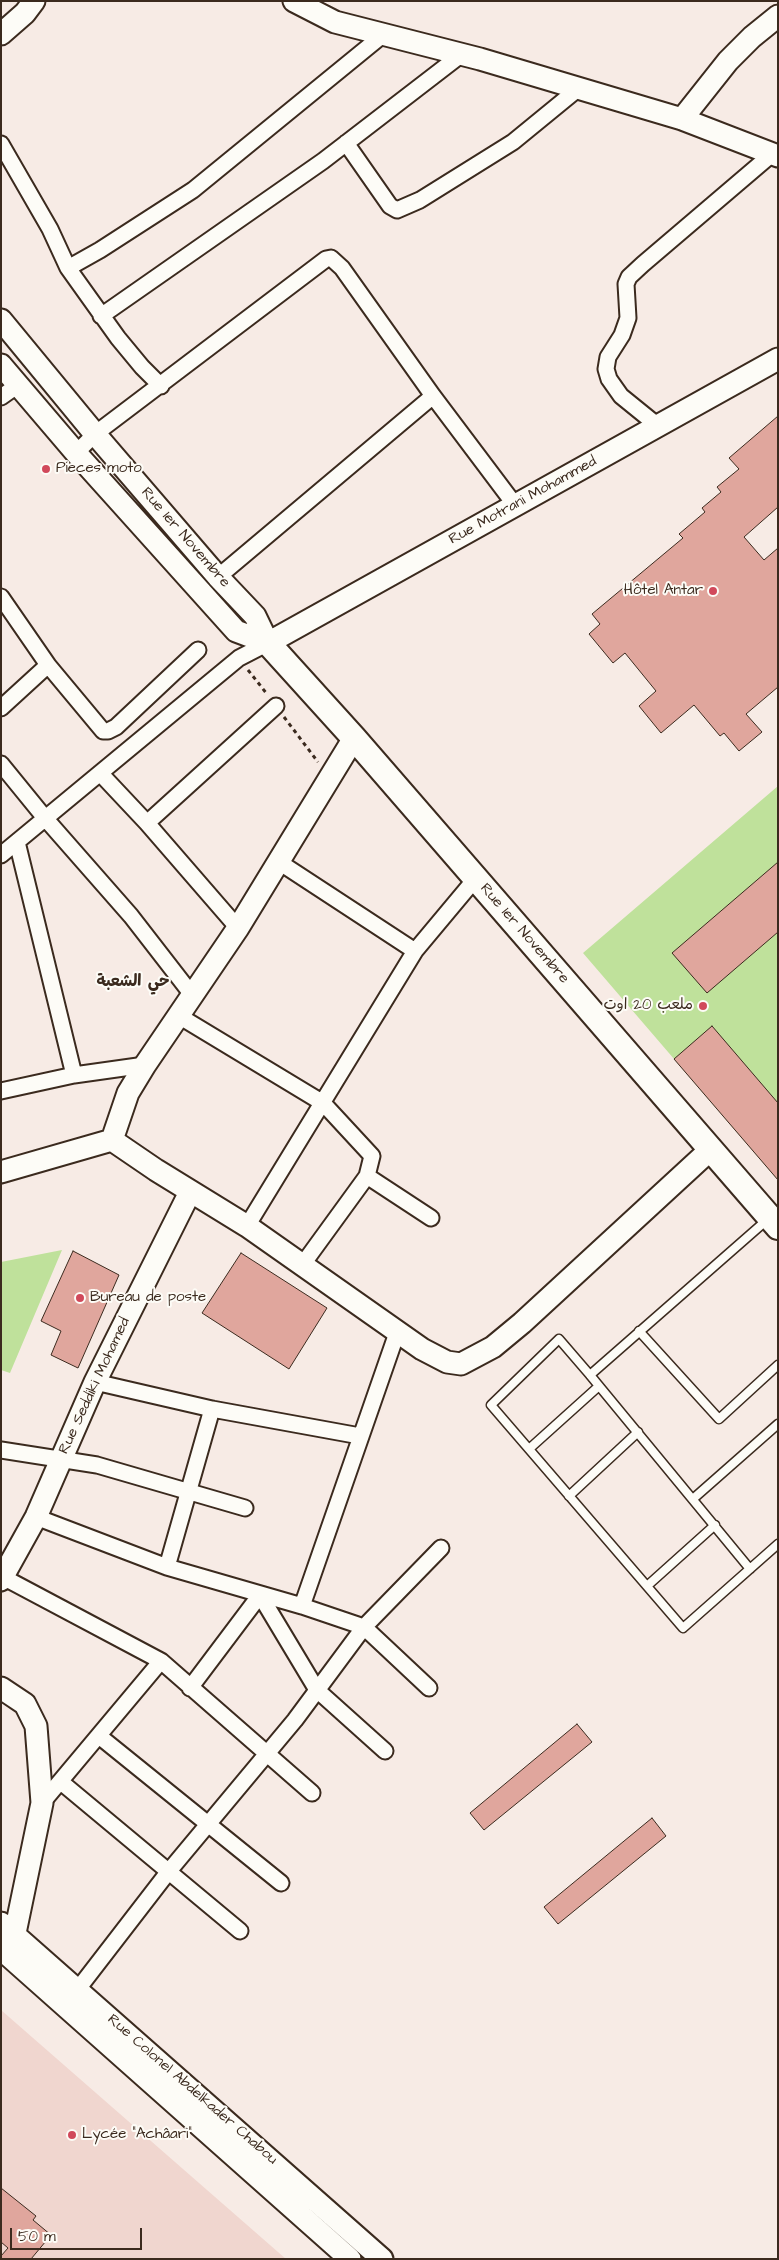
<!DOCTYPE html>
<meta charset="utf-8">
<style>
body{margin:0}
#map{position:relative;width:779px;height:2260px;overflow:hidden;background:#f7ebe5;font-family:"Architects Daughter",sans-serif}
canvas{display:block}
.frame{position:absolute;inset:0;border:2px solid #3b2a1e;pointer-events:none}
.scale{position:absolute;left:10px;top:2228px;width:132px;height:22px;box-sizing:border-box;border:2px solid #3b2a1e;border-top:0;padding-left:6px;font-size:15px;line-height:18px;white-space:nowrap;color:#3b2a1e;-webkit-text-stroke:4px #fdfcf7;paint-order:stroke}
</style>
<div id="map">
<canvas width="779" height="2260"></canvas>
<div class="frame"></div>
<div class="scale">50 m</div>
</div>
<script>
const g = document.querySelector('canvas').getContext('2d');
g.lineJoin = 'round';
function paint(path, color) { g.fillStyle = color; g.fill(path, 'evenodd'); }
const toPath = rows => new Path2D(rows.map(r => 'M' + r).join(''));
function strokePath(path, color, width, dash) { g.strokeStyle = color; g.lineWidth = width; g.lineCap = dash ? 'butt' : 'round'; g.setLineDash(dash || []); g.stroke(path); }
function drawText(font, color, halo, rows, align = 'center') {
  g.font = font + ' "Architects Daughter","Playpen Sans Arabic",sans-serif'; g.lineWidth = 4; g.setLineDash([]); g.textBaseline = 'middle'; g.strokeStyle = halo; g.fillStyle = color; for (const [text, x, y, turn = 0] of rows) {
    g.save(); g.translate(x, y); g.rotate((+turn || 0) * Math.PI / 180); g.textAlign = isNaN(turn) ? turn : align; if (halo) g.strokeText(text, 0, 0); g.fillText(text, 0, 0); g.restore();
  }
}
const built = toPath([
 [1,2010,286,2259,1,2259]
]);
const green = toPath([
 [778,786,778,1180,583,953],
 [62,1250,10,1373,1,1370,1,1262]
]);
const building = toPath([
 [778,416,778,507,744,537,764,560,778,548,778,687,746,714,762,732,739,751,724,733,720,736,694,705,661,733,639,706,656,691,625,653,613,663,589,634,600,624,592,614,683,538,679,534,705,512,702,508,721,492,717,487,739,469,729,458,778,416],
 [778,862,778,932,707,993,672,953,778,862],
 [712,1026,778,1103,778,1180,674,1059,712,1026],
 [73,1251,119,1275,78,1368,51,1355,61,1331,41,1321,73,1251],
 [241,1253,327,1308,289,1369,202,1313,241,1253],
 [577,1724,592,1742,484,1830,470,1813,577,1724],
 [652,1818,666,1836,558,1924,544,1907,652,1818],
 [1,2188,36,2216,33,2220,51,2235,31,2259,1,2259,1,2256,8,2248,1,2242,1,2188]
]);
const path = toPath([
 [248,670,267,694],
 [284,717,318,762]
]);
const lane = toPath([
 [768,1219,590,1375,559,1339,491,1405,683,1628,778,1544],
 [639,1331,719,1419,778,1365],
 [590,1375,750,1569],
 [529,1449,599,1386],
 [569,1496,638,1432],
 [694,1498,778,1424],
 [647,1586,715,1525]
]);
const street = toPath([
 [346,143,390,206,397,210,420,200,513,142,579,88],
 [1,144,50,229,68,268,100,250,193,190,384,34],
 [68,268,118,338,142,367,161,386],
 [101,316,323,161,462,54],
 [1,397,18,385],
 [658,426,621,396,609,379,606,369,608,357,622,335,628,318,626,284,629,277,643,264,772,154],
 [76,453,95,434,326,259,331,258,342,268,433,396,515,505],
 [218,577,433,396],
 [1,597,48,665,1,708],
 [48,665,103,731,108,731,116,727,198,650],
 [1,764,45,818,131,916,193,996],
 [100,773,147,823,238,928],
 [147,823,276,706],
 [17,842,74,1075],
 [1,855,239,658,268,643],
 [279,862,415,951],
 [179,1016,323,1103,372,1156,367,1176,303,1264],
 [1,1091,74,1075,145,1065],
 [367,1176,431,1218],
 [247,1226,415,951,476,878],
 [95,1382,212,1409,360,1436],
 [1,1450,97,1465,245,1508],
 [36,1517,167,1567,302,1606,398,1330],
 [167,1567,212,1409],
 [1,1576,161,1661,312,1793],
 [190,1688,260,1595,317,1690,385,1751],
 [429,1688,364,1627,441,1548],
 [99,1736,281,1883],
 [61,1782,240,1931],
 [42,1803,161,1661],
 [78,1989,169,1871,295,1720,364,1627,302,1606]
]);
const secondary = toPath([
 [294,1,335,22,480,59,682,119,778,156],
 [1,34,25,13,34,1],
 [682,119,728,61,752,37,778,16],
 [1,320,95,434,218,577,255,616,268,643],
 [1,365,76,453,236,631,268,643],
 [268,643,778,359],
 [112,1140,156,1170,247,1226,422,1349,447,1362,461,1364,493,1347,522,1323,711,1149],
 [1,1172,112,1140,128,1093,145,1065,238,928,354,738],
 [1,1580,36,1517,95,1382,190,1192],
 [1,1688,25,1704,36,1726,42,1803,15,1933,9,1943],
 [1,1923,382,2259],
 [1,1949,350,2259]
]);
const primary = toPath([
 [268,643,354,738,778,1227]
]);
const markers = [
 [46,469,5,"#d1495b"],
 [713,591,5,"#d1495b"],
 [703,1006,5,"#d1495b"],
 [80,1298,5,"#d1495b"],
 [72,2135,5,"#d1495b"]
];
const poiNames = [
 ["Pieces moto",56,469],
 ["Hôtel Antar",703,591,"right"],
 ["ملعب 20 اوت",693,1006,"right"],
 ["Bureau de poste",90,1298],
 ["Lycée \"Achâari\"",82,2135]
];
const streetNames = [
 ["Rue Motrani Mohammed",523,501,-29],
 ["Rue 1er Novembre",185,538,49],
 ["Rue 1er Novembre",524,934,49],
 ["Rue Seddiki Mohamed",95,1386,-65],
 ["Rue Colonel Abdelkader Chabou",192,2090,41]
];
const neighbourhoodNames = [
 ["حي الشعبة",133,983]
];
paint(built, '#f0d6cf');
paint(green, '#bfe19b');
paint(building, '#e0a69d');
strokePath(building, '#3b2a1e', 1);
strokePath(lane, '#3b2a1e', 11);
strokePath(street, '#3b2a1e', 19);
strokePath(secondary, '#3b2a1e', 25);
strokePath(primary, '#3b2a1e', 28);
strokePath(path, '#3b2a1e', 3, [4, 4]);
strokePath(lane, '#fdfcf7', 8);
strokePath(street, '#fdfcf7', 15);
strokePath(secondary, '#fdfcf7', 21);
strokePath(primary, '#fdfcf7', 24);
for (const [x, y, r, color] of markers) { const dot = new Path2D(); dot.arc(x, y, r, 0, 2 * Math.PI); g.fillStyle = color; g.fill(dot); strokePath(dot, '#fdfcf7', 2); }
drawText('15px', '#3b2a1e', '#fdfcf7', poiNames, 'left');
drawText('15px', '#3b2a1e', '#fdfcf7', streetNames);
drawText('bold 16px', '#3b2a1e', '#fdfcf7', neighbourhoodNames);
</script>
